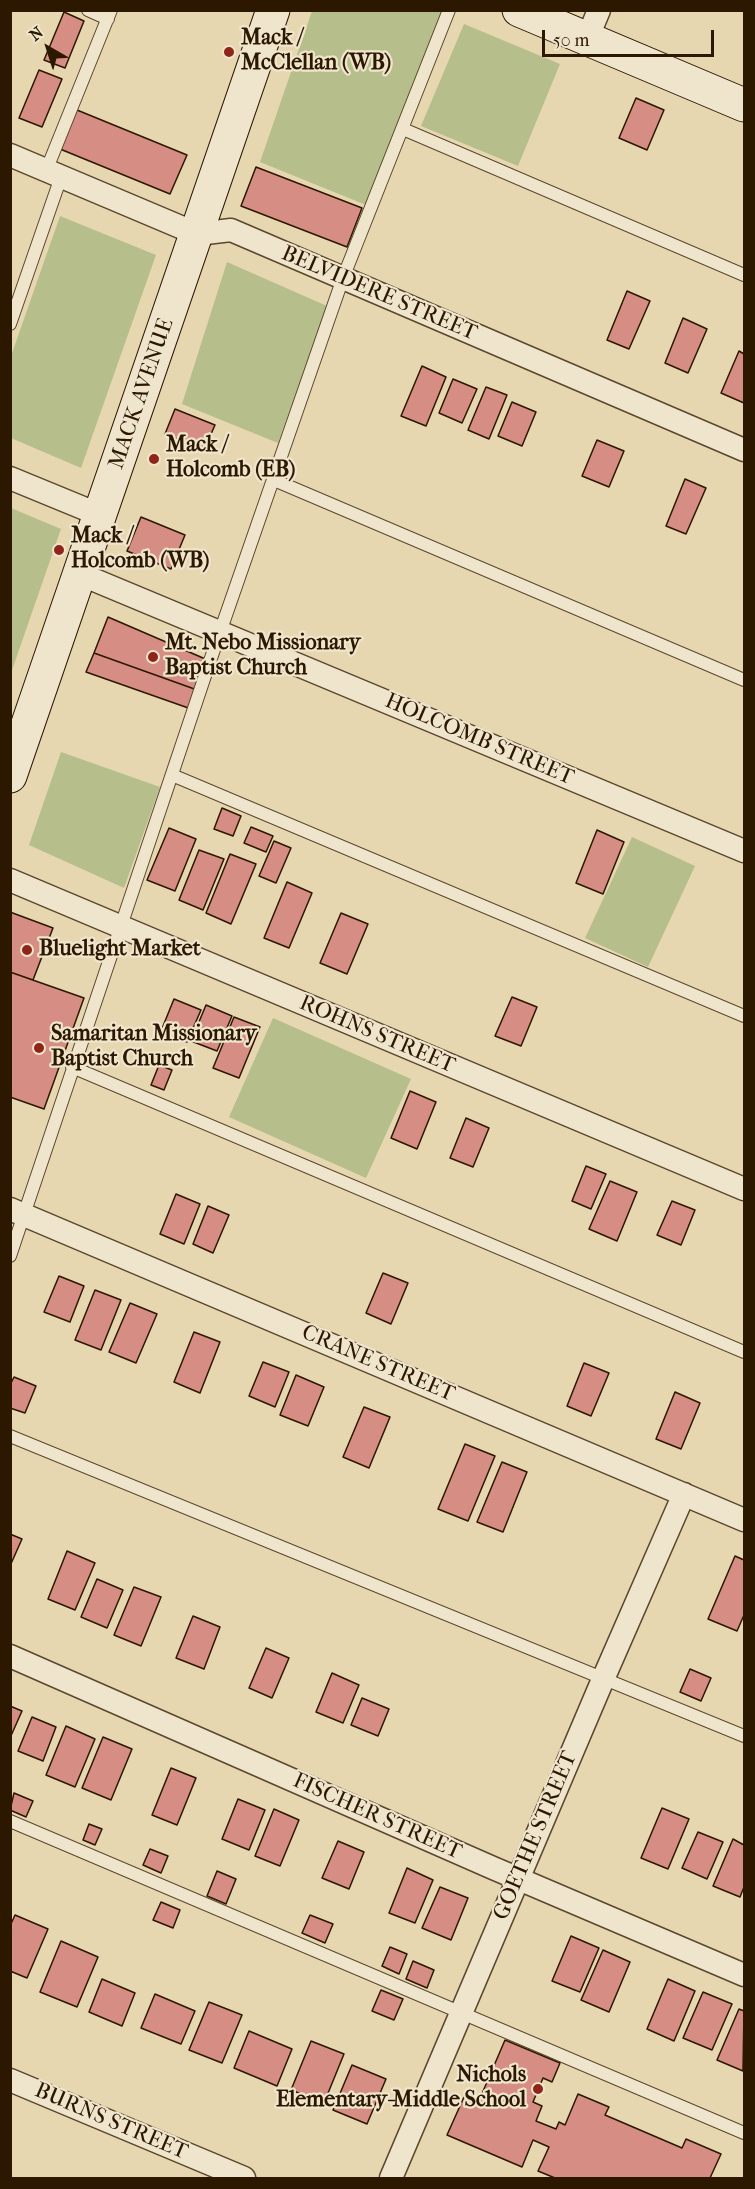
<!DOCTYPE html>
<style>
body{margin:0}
#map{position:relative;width:755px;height:2189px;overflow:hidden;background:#e6d7b1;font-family:"IM FELL French Canon",serif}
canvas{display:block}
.frame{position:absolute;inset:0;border:12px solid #2c1700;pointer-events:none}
.north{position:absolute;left:18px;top:18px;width:60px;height:60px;-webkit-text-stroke:4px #efe5cc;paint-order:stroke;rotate:321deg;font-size:16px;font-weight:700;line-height:24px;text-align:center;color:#2c1700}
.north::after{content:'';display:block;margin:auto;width:21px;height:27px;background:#2c1700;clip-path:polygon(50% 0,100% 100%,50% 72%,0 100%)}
.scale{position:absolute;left:542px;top:30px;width:172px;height:27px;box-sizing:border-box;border:3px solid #2c1700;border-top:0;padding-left:8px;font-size:18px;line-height:21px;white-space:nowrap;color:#2c1700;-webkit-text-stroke:4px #efe5cc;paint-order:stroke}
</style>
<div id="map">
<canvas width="755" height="2189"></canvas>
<div class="frame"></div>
<div class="north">N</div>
<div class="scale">50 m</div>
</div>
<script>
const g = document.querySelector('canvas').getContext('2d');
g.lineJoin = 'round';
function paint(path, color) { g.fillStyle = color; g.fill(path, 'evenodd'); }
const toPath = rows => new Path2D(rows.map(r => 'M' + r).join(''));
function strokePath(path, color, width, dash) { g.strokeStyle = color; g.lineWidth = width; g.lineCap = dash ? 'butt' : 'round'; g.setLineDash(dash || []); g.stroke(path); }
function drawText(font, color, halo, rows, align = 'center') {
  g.font = font + ' "IM FELL French Canon",serif'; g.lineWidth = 4.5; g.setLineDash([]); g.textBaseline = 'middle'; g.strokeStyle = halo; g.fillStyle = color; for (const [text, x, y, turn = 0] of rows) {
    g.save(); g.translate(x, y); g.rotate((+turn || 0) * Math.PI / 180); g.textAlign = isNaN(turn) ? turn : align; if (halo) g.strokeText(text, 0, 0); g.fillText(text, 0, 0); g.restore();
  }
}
const green = toPath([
 [312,11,443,11,366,205,260,162],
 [464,24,560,64,518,166,421,126],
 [60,216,156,255,81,468,11,438,11,356],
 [227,262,327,306,278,443,182,404],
 [11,508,61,529,11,673],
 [61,752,160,787,124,888,29,845],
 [632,837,695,866,648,967,585,938],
 [273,1018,411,1079,366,1178,229,1117]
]);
const building = toPath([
 [64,12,84,21,65,68,44,60,64,12],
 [39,70,62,79,42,127,19,118,39,70],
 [636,98,664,110,647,150,619,138,636,98],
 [77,110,187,155,170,194,60,149,77,110],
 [256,167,362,208,347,247,241,206,256,167],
 [627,291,650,301,629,349,607,340,627,291],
 [683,318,707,329,688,373,665,363,683,318],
 [739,351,744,354,744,403,721,393,739,351],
 [422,366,446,377,426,426,401,416,422,366],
 [453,379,477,389,462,423,439,413,453,379],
 [486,387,507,395,489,439,468,430,486,387],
 [512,402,536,412,522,446,498,436,512,402],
 [175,409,215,425,204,450,165,434,175,409],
 [597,440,624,451,609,487,582,476,597,440],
 [685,479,706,488,686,534,666,526,685,479],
 [141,517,185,535,171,569,127,551,141,517],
 [108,617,210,661,200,691,94,653,108,617],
 [94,653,200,691,194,710,86,672,94,653],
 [222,808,241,816,233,836,214,829,222,808],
 [251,827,273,836,266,852,244,843,251,827],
 [169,828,196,839,175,891,147,880,169,828],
 [597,830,624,842,603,894,576,883,597,830],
 [274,841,291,848,276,883,259,876,274,841],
 [199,850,224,859,203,910,179,900,199,850],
 [230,854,256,864,231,924,206,913,230,854],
 [287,882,312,893,289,948,264,938,287,882],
 [10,912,53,928,33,980,10,972,10,912],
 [341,913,368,924,347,974,320,963,341,913],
 [10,972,84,998,44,1109,10,1097,10,972],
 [512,997,537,1007,521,1046,495,1036,512,997],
 [174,999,201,1010,187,1042,161,1031,174,999],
 [206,1005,232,1016,217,1051,191,1041,206,1005],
 [234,1017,260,1027,239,1078,213,1068,234,1017],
 [159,1065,172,1070,164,1090,151,1085,159,1065],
 [410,1091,436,1102,417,1149,391,1138,410,1091],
 [466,1118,489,1128,473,1167,450,1158,466,1118],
 [586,1166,606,1174,591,1209,572,1201,586,1166],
 [610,1181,637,1192,617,1241,589,1229,610,1181],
 [176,1194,200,1204,184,1244,160,1234,176,1194],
 [672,1201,695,1210,681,1245,657,1235,672,1201],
 [208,1206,229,1215,213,1253,193,1244,208,1206],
 [383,1273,408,1283,391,1324,366,1313,383,1273],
 [59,1276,84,1286,70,1322,44,1312,59,1276],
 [95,1290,121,1300,101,1350,75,1340,95,1290],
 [130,1303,157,1314,136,1363,109,1352,130,1303],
 [194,1332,220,1342,200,1393,174,1382,194,1332],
 [263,1362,289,1372,275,1407,249,1396,263,1362],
 [584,1363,609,1373,591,1416,567,1406,584,1363],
 [296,1375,324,1387,308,1426,280,1415,296,1375],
 [14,1377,36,1386,25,1413,10,1408,10,1385,14,1377],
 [675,1392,700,1403,681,1449,656,1439,675,1392],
 [364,1407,390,1417,369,1468,343,1457,364,1407],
 [465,1444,495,1456,468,1521,438,1509,465,1444],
 [502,1462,527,1472,503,1532,477,1522,502,1462],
 [10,1534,22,1539,10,1566,10,1534],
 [67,1551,95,1563,75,1610,48,1599,67,1551],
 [735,1556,744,1560,744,1615,737,1631,708,1619,735,1556],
 [97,1579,123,1590,107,1628,81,1617,97,1579],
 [134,1587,161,1597,141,1646,114,1635,134,1587],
 [193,1616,220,1627,204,1669,176,1658,193,1616],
 [266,1648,289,1658,272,1698,249,1688,266,1648],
 [690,1669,711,1678,701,1701,680,1692,690,1669],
 [332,1673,359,1685,343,1723,316,1712,332,1673],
 [362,1698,389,1709,378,1736,351,1725,362,1698],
 [10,1706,22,1711,10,1738,10,1706],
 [32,1717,56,1727,43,1761,18,1751,32,1717],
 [66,1726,95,1739,75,1787,46,1775,66,1726],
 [103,1737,132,1749,111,1800,82,1788,103,1737],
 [171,1768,196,1778,177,1825,152,1815,171,1768],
 [14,1793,33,1801,26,1817,10,1810,14,1793],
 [238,1799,265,1810,249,1850,222,1839,238,1799],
 [662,1808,689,1819,668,1869,641,1858,662,1808],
 [274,1809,299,1820,280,1866,255,1856,274,1809],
 [89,1824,102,1829,95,1845,83,1840,89,1824],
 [698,1832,723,1842,707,1879,682,1868,698,1832],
 [733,1839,744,1845,744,1887,740,1897,713,1886,733,1839],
 [338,1841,364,1852,349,1889,322,1878,338,1841],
 [150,1849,168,1856,161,1873,143,1865,150,1849],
 [407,1868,433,1880,415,1923,389,1913,407,1868],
 [217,1871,236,1879,226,1904,207,1896,217,1871],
 [440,1887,468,1898,451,1940,422,1928,440,1887],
 [161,1902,180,1910,173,1928,153,1920,161,1902],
 [15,1915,48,1929,27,1978,10,1971,10,1926,15,1915],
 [310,1915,333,1924,325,1943,302,1933,310,1915],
 [571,1936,599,1948,580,1992,552,1981,571,1936],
 [61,1941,98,1957,77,2007,40,1992,61,1941],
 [390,1947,407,1954,399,1974,382,1966,390,1947],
 [603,1950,630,1962,609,2012,581,2000,603,1950],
 [413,1961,434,1970,427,1988,406,1979,413,1961],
 [102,1979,135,1993,122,2026,89,2012,102,1979],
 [668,1979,695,1991,674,2041,647,2029,668,1979],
 [381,1990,403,1999,394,2020,372,2011,381,1990],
 [703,1992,732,2004,712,2050,683,2038,703,1992],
 [155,1994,195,2011,181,2044,141,2028,155,1994],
 [209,2002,242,2015,222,2063,189,2050,209,2002],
 [739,2009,744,2011,743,2071,717,2060,739,2009],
 [249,2031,292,2049,277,2086,234,2068,249,2031],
 [505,2040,560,2063,552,2082,543,2078,533,2102,542,2106,536,2121,556,2129,559,2122,565,2125,578,2094,609,2107,605,2115,682,2148,686,2139,721,2154,710,2178,555,2178,538,2171,549,2147,533,2140,522,2167,447,2135,464,2097,478,2103,505,2040],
 [311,2041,344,2054,324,2103,291,2090,311,2041],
 [352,2065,386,2079,367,2124,333,2110,352,2065]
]);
const lane = toPath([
 [88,10,108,19],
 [403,129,744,275],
 [46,171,111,10],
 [10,324,61,177],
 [274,480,744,680],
 [172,775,744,1016],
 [72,1067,744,1352],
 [10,1256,210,661,343,278,449,10],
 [10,1436,744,1736],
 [10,1821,744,2133]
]);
const street = toPath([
 [587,39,599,10],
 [10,155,197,234,231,230,744,450],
 [10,478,100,515],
 [80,574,744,851],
 [10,880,744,1189],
 [10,1209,744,1520],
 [10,1656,493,1868,744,1975],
 [10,2080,244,2178],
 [391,2178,604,1677,684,1494]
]);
const secondary = toPath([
 [519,10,744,105],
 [10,776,273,10]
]);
const markers = [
 [229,52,6,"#8f2418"],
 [154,459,6,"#8f2418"],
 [59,550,6,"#8f2418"],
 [153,657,6,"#8f2418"],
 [27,950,6,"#8f2418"],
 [39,1048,6,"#8f2418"],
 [538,2089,6,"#8f2418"]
];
const poiNames = [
 ["Mack /",241,39],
 ["McClellan (WB)",241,64],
 ["Mack /",166,446],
 ["Holcomb (EB)",166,471],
 ["Mack /",71,537],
 ["Holcomb (WB)",71,562],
 ["Mt. Nebo Missionary",165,644],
 ["Baptist Church",165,669],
 ["Bluelight Market",39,950],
 ["Samaritan Missionary",51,1035],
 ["Baptist Church",51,1060],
 ["Nichols",526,2076,"right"],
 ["Elementary-Middle School",526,2101,"right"]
];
const streetNames = [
 ["BELVIDERE STREET",379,294,23],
 ["MACK AVENUE",142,394,-71],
 ["HOLCOMB STREET",479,740,23],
 ["ROHNS STREET",377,1035,23],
 ["CRANE STREET",378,1364,23],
 ["FISCHER STREET",377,1817,24],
 ["GOETHE STREET",536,1836,-67],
 ["BURNS STREET",111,2122,23]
];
paint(green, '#b6be8b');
paint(building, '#d68d83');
strokePath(building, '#2c1700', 1.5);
strokePath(lane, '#5a472c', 14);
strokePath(street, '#5a472c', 25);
strokePath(secondary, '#2c1700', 35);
strokePath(lane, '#efe5cc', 12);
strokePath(street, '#efe5cc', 22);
strokePath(secondary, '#efe5cc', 33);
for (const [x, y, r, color] of markers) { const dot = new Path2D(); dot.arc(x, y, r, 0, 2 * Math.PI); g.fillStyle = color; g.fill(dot); strokePath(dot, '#efe5cc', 2); }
drawText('bold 22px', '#2c1700', '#efe5cc', poiNames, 'left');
drawText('22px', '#2c1700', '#efe5cc', streetNames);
</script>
